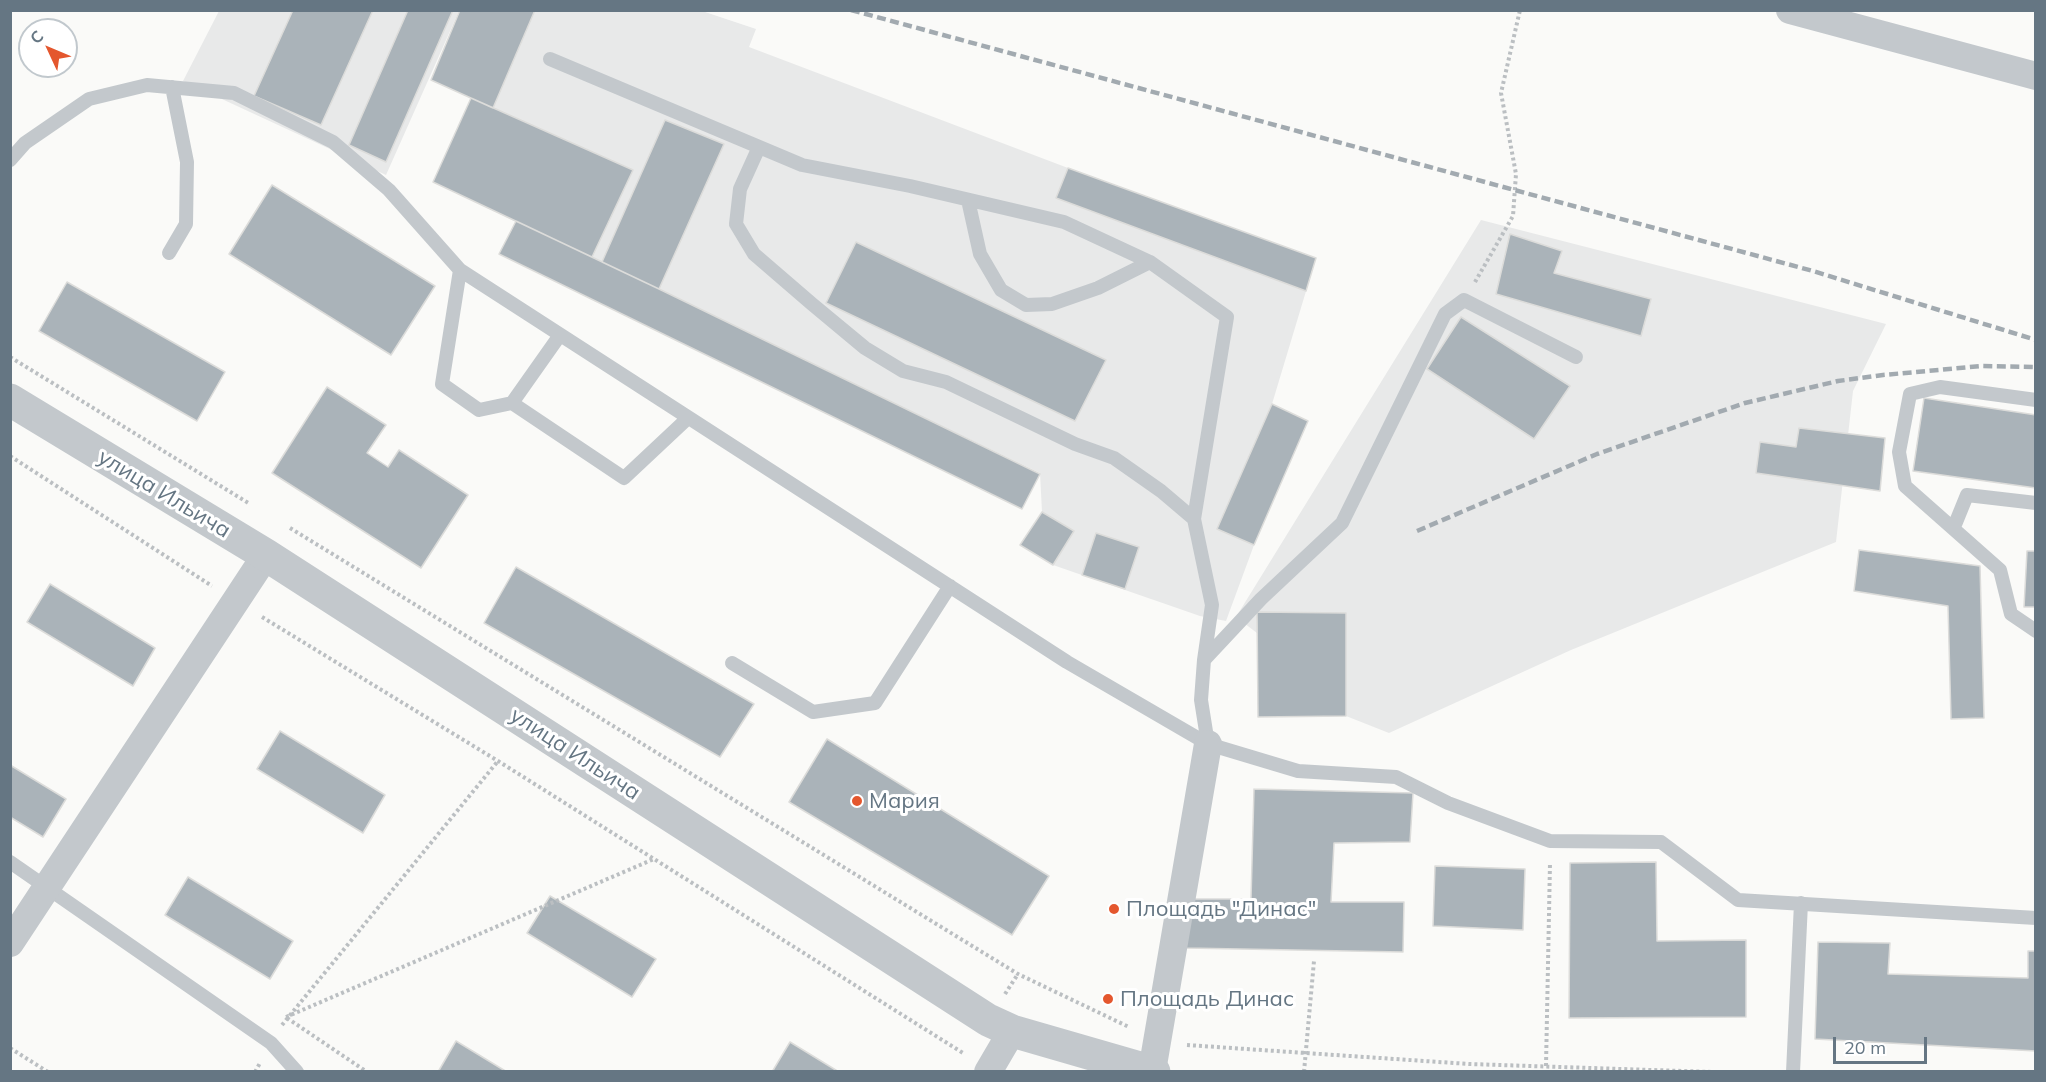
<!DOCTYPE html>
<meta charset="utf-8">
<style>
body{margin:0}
#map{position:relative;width:2046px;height:1082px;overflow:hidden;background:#fafaf8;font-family:Mulish,sans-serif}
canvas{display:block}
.frame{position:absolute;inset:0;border:12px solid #657683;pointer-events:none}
.north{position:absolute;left:18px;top:18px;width:60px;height:60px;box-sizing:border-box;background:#fff;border:2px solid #c1c8cd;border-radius:50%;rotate:314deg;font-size:16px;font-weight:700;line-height:24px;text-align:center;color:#657683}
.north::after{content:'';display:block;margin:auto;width:21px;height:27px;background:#e4572e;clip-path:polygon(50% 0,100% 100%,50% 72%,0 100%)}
.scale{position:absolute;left:1833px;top:1037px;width:94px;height:27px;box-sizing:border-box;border:3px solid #657683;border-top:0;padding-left:8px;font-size:18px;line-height:21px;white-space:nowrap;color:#657683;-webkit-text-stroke:4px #fff;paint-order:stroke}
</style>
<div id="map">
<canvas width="2046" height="1082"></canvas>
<div class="frame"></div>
<div class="north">С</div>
<div class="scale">20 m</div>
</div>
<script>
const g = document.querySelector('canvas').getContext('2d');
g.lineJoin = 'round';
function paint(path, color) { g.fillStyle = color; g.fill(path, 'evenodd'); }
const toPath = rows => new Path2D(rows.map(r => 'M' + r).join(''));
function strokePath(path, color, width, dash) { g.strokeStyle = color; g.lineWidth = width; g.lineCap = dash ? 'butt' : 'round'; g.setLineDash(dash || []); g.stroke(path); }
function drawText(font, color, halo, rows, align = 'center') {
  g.font = font + ' Mulish,sans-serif'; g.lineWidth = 6; g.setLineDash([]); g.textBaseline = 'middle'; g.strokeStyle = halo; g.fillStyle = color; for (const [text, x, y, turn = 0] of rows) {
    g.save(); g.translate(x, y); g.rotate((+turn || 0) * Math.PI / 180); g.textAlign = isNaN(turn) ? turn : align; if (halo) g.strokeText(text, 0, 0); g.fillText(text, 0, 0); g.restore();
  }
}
const built = toPath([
 [219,11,459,11,386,175,183,81],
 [460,11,702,11,756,29,749,47,1068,168,1316,258,1272,404,1308,421,1254,545,1226,621,1200,616,1053,565,1074,531,1042,512,1040,473,433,182,471,98,431,80],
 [1481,220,1886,324,1853,391,1836,542,1571,650,1389,733,1346,716,1346,613,1257,612,1257,633,1236,617]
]);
const building = toPath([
 [293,10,373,10,321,125,254,96,293,10],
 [408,10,453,10,386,162,349,145,408,10],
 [460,10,535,10,493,108,431,80,460,10],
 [471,98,633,170,592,257,433,182,471,98],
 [665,120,724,144,659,289,602,262,665,120],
 [1068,168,1316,258,1306,291,1056,198,1068,168],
 [272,185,435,286,391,355,229,254,272,185],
 [516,221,659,289,1040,474,1022,509,499,254,516,221],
 [1510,234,1562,251,1554,273,1651,299,1641,336,1496,294,1510,234],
 [856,242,1106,360,1075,421,826,303,856,242],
 [67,282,225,372,197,421,39,331,67,282],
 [1461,317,1570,386,1534,439,1427,369,1461,317],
 [327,387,386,425,367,453,388,467,399,450,468,495,421,568,272,473,327,387],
 [1924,398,2036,415,2036,488,1913,471,1924,398],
 [1272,404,1308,421,1254,545,1217,529,1272,404],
 [1799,428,1885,438,1880,491,1756,473,1760,442,1796,447,1799,428],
 [1042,512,1074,531,1053,565,1020,545,1042,512],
 [1096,533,1139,547,1125,589,1082,575,1096,533],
 [1859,550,1980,566,1984,718,1951,719,1948,606,1854,591,1859,550],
 [2027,551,2036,551,2036,607,2024,607,2027,551],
 [516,567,754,704,720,757,484,623,516,567],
 [50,584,155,648,133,686,27,622,50,584],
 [1257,612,1346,613,1346,716,1258,717,1257,612],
 [280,731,385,795,363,833,257,769,280,731],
 [827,739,1049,876,1012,935,789,802,827,739],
 [10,765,66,799,43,837,10,817,10,765],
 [1254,789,1413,793,1410,842,1334,843,1331,902,1404,902,1403,952,1186,948,1191,899,1251,899,1254,789],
 [1656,862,1657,941,1746,940,1746,1017,1569,1018,1570,863,1656,862],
 [1435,866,1525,869,1523,930,1433,926,1435,866],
 [188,877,293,941,270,979,165,915,188,877],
 [550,896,656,959,632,997,527,933,550,896],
 [1818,942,1890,943,1888,974,2028,978,2028,951,2036,951,2036,1051,1815,1039,1818,942],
 [456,1041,507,1072,438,1072,456,1041],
 [790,1042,839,1072,772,1072,790,1042]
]);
const path = toPath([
 [1475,282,1513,216,1516,174,1501,93,1520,10],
 [10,357,250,504],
 [10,456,212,586],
 [290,528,1018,974,1129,1027],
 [262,617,498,761,963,1053],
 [1005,994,1018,974],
 [286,1017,654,859],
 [287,1018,367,1072],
 [282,1025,498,761],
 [1187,1045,1469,1064,1713,1072],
 [10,1048,48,1072],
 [1546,1066,1550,863],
 [255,1072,260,1063],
 [1304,1072,1314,961]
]);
const service = toPath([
 [550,59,802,165,910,186,1064,222,1150,262,1227,317,1194,519,1212,605,1204,660],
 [759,147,740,189,736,224,754,254,812,304,865,348,903,371,946,382,1075,444,1114,458,1161,491,1194,519],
 [10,160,25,143,89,99,147,85,234,93,333,142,389,190,460,270,1067,662,1208,744,1298,771,1396,777,1448,803,1550,841,1661,842,1738,900,2036,918],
 [968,200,980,254,1001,290,1026,305,1052,304,1098,288,1150,262],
 [169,253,186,224,187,162,172,87],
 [460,270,442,384,479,410,512,403,624,478,688,418],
 [2036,400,1940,387,1910,394,1899,452,1905,486,2000,570,2011,614,2036,631],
 [512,403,560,335],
 [1954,527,1967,495,2036,503],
 [732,663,813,712,875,703,950,586],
 [1208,744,1201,700,1204,660,1261,599,1342,523,1445,314,1464,300,1576,357],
 [10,862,271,1043,297,1072],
 [1793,1072,1801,903]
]);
const minor = toPath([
 [1790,10,2036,76],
 [10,943,266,555],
 [1152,1071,1208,744],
 [988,1072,1012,1031]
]);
const tertiary = toPath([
 [10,400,266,555,988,1020,1012,1031,1154,1072]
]);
const rail = toPath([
 [851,10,1813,271,2036,340],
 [1417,531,1597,454,1745,403,1838,381,1883,375,1982,366,2036,367]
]);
const markers = [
 [857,801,6,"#e4572e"],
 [1114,909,6,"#e4572e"],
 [1108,999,6,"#e4572e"]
];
const streetNames = [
 ["улица Ильича",164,494,31],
 ["улица Ильича",575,754,33]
];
const poiNames = [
 ["Мария",869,801],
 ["Площадь \"Динас\"",1126,909],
 ["Площадь Динас",1120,999]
];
paint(built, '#e8e9e9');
paint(building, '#aab3b9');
strokePath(building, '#dcdcda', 1.5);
strokePath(path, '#bbbfc2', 4, [3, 3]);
strokePath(service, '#c3c8cc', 14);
strokePath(minor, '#c3c8cc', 28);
strokePath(tertiary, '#c3c8cc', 33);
strokePath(rail, '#a2aab0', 4.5, [9, 4.5]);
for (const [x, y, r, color] of markers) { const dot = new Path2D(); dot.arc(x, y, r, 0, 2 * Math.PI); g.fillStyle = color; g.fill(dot); strokePath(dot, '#fff', 2); }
drawText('22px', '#657683', '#fff', streetNames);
drawText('22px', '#657683', '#fff', poiNames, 'left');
</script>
